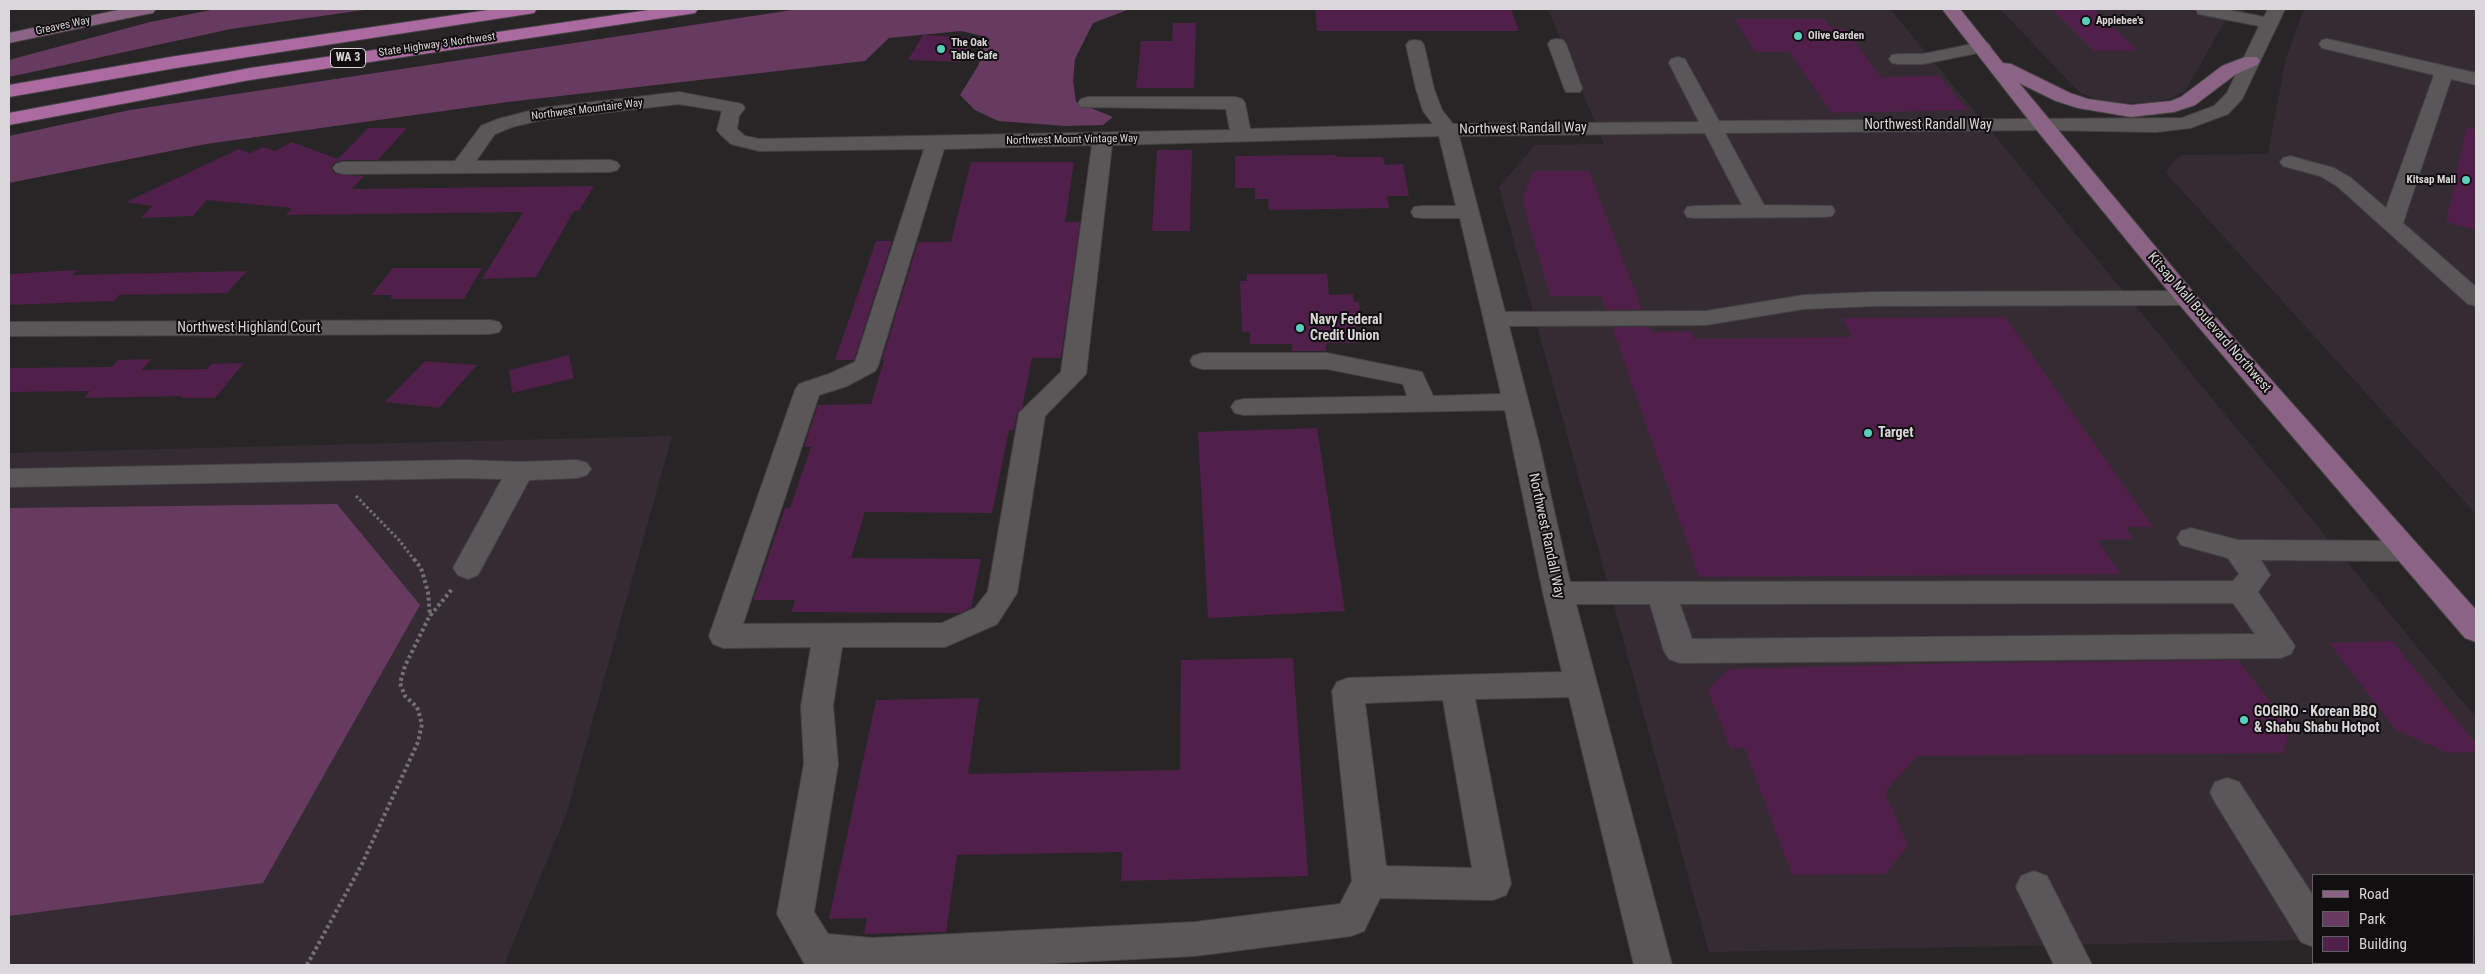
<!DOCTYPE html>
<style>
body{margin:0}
#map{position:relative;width:2485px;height:974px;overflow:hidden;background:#282527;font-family:"Roboto Condensed",sans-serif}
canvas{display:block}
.frame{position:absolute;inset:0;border:10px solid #d9d7d9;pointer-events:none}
.legend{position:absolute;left:2312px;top:874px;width:162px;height:90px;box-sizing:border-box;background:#100e0f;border:1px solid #605e60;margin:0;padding:6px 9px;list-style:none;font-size:15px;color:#d9d7d9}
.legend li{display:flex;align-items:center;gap:10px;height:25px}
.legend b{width:25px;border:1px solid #605e60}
</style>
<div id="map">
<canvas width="2485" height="974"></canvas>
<div class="frame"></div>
<ul class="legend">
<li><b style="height:6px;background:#8b6384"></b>Road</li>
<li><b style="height:14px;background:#663b5f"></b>Park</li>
<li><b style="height:14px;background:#50204a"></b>Building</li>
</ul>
</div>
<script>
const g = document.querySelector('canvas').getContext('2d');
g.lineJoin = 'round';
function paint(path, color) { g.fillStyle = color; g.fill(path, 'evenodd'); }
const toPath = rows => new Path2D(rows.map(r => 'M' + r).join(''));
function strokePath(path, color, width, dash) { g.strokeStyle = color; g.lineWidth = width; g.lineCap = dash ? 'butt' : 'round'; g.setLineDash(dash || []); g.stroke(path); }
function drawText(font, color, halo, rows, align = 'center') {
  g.font = font + ' "Roboto Condensed",sans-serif'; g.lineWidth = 4; g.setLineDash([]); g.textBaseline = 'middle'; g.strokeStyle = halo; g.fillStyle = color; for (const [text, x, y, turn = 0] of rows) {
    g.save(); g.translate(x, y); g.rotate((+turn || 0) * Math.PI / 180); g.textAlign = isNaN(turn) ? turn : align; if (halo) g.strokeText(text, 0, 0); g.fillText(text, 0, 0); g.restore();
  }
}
const built = toPath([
 [1548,9,1890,9,2476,718,2476,937,2474,937,2474,875,2314,875,2314,940,1709,952,1499,187,1535,145,1604,144],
 [2000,9,2246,9,2242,16,2229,14,2185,91,2172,98,2154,102,2120,103,2099,100,2080,93],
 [2304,9,2476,9,2476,514,2166,173,2174,161,2182,155,2268,154,2286,58],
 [672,436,567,812,504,965,9,965,9,453]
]);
const green = toPath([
 [216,9,371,9,231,29,9,77,9,60,150,22],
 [799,9,1130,9,1093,23,1075,59,1073,81,1076,102,1113,117,1103,125,1065,126,998,121,975,110,960,95,978,66,987,37,961,31,889,38,865,61,508,102,206,144,9,183,9,136,130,110],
 [337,504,420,605,263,883,9,916,9,508]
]);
const building = toPath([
 [1315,9,1511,9,1519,31,1317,31],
 [2052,9,2094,9,2138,51,2094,51],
 [1735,19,1825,19,1829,26,1846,30,1881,77,1939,76,1968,110,1832,113,1789,52,1755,52],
 [1173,23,1196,23,1194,88,1136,88,1141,41,1172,41],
 [923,35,974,38,961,62,908,60],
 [368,128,407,128,378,160,343,160,334,163,331,168,335,174,364,176,352,189,594,186,579,211,574,211,536,277,482,279,523,212,286,215,292,208,207,200,193,216,141,218,152,206,126,202,239,149,250,153,264,147,275,151,292,142,338,159],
 [2466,128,2476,129,2476,230,2446,222],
 [1157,150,1192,150,1190,231,1152,231],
 [1336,155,1337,157,1383,157,1385,165,1403,164,1409,196,1387,196,1389,208,1269,210,1268,199,1255,199,1255,188,1235,188,1235,156],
 [971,162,1074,162,1065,222,1080,222,1061,358,1032,358,1022,408,1017,413,1014,430,1009,430,992,513,865,512,851,558,981,559,971,608,960,613,791,612,795,600,753,600,785,508,790,508,811,447,804,447,818,405,871,404,884,360,882,360,918,242,951,242],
 [1533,171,1589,171,1642,309,1606,310,1601,296,1550,296,1522,200],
 [876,241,892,241,854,360,835,360],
 [393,268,482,268,464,299,390,299,393,295,371,295],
 [77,270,73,275,247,271,227,293,119,295,114,301,9,305,9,274],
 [1247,274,1327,274,1329,295,1353,294,1354,302,1359,302,1361,323,1357,323,1359,343,1326,343,1326,351,1292,351,1292,344,1250,344,1250,332,1242,332,1240,281,1247,281],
 [2005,317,2153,527,2125,527,2134,539,2097,540,2121,574,1699,577,1612,327,1649,327,1651,332,1691,331,1694,339,1852,337,1842,318],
 [569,355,574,378,512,393,509,370],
 [151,359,142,370,207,369,211,364,244,363,215,398,181,398,183,396,84,398,90,391,9,392,9,368,112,367,118,360],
 [425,361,477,365,439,408,385,402],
 [1317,428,1345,611,1208,618,1198,432],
 [2392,641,2476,744,2476,752,2447,753,2396,730,2329,643],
 [1293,658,1308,876,1121,881,1122,852,957,855,946,932,864,934,867,918,829,919,876,700,979,698,968,774,1180,770,1181,660],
 [2238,660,2291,729,2283,753,1917,756,1885,792,1908,846,1885,874,1792,875,1744,747,1730,749,1708,690,1728,669,1962,663]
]);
const pathFar1 = toPath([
 [356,496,399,540,415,561]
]);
const path = toPath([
 [414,559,421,568,428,592,430,616],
 [307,965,362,864,418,742,422,724,417,707,405,696,400,683,405,666,429,617,453,588]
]);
const minor = toPath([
 [2196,9,2224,9,2264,17,2268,9,2285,9,2242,99,2228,114,2190,128,2156,132,2042,130,1725,133,1764,205,1832,206,1835,211,1832,216,1824,217,1695,218,1687,217,1684,212,1687,207,1695,206,1742,205,1705,133,1459,136,1505,312,1706,311,1804,295,1875,292,2186,291,2194,293,2198,298,2194,303,2186,305,1875,306,1804,309,1706,325,1509,326,1540,447,1570,582,2233,581,2239,574,2228,558,2181,545,2177,538,2181,531,2191,528,2238,540,2406,541,2416,544,2420,551,2416,558,2406,561,2261,560,2270,575,2258,592,2295,646,2291,654,2280,658,1680,663,1669,659,1664,651,1650,604,1576,604,1672,965,1634,965,1569,697,1475,699,1511,884,1506,895,1493,900,1380,898,1364,931,1351,936,1195,956,1015,965,809,965,804,963,777,914,804,764,801,706,811,647,724,648,713,644,709,636,795,390,799,384,829,374,855,362,924,149,759,151,731,144,720,134,717,130,722,111,679,104,541,120,512,127,495,134,476,161,610,160,617,162,620,166,617,170,610,172,343,174,336,172,333,168,336,164,343,162,455,161,481,126,498,119,541,108,679,92,742,104,745,108,739,116,737,129,745,136,759,139,1230,130,1226,109,1081,107,1078,103,1081,99,1088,97,1235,97,1242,99,1245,103,1250,129,1433,124,1423,111,1416,89,1406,45,1409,41,1415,40,1421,41,1424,45,1434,89,1442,110,1453,124,1699,122,1669,63,1671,59,1678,57,1685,59,1687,63,1719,121,2182,118,2214,106,2227,93,2259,26,2198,14,2196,9],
 [1439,136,1456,206,1422,206,1414,207,1411,212,1414,217,1422,218,1460,218,1501,394,1433,396,1422,372,1327,353,1202,353,1193,356,1190,361,1193,366,1202,369,1327,369,1403,384,1407,396,1244,399,1235,401,1231,407,1235,413,1244,415,1505,410,1543,593,1562,672,1348,678,1337,682,1332,691,1352,881,1340,904,1195,922,872,938,828,934,814,912,838,764,833,706,842,647,945,647,997,624,1017,593,1045,416,1086,374,1112,145,1439,136],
 [1092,145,1061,372,1019,413,988,591,975,608,942,623,743,624,819,395,847,386,875,371,878,366,944,149,1092,145],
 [2233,603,2255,634,1692,639,1680,604,2233,603],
 [1443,700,1472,868,1386,866,1365,703,1443,700],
 [1557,39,1563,40,1566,44,1582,88,1580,92,1566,92,1564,88,1548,44,1551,40,1557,39],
 [2328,39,2476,73,2476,85,2451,79,2403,223,2476,287,2476,306,2468,304,2337,186,2320,176,2283,166,2280,162,2283,158,2290,156,2334,168,2351,178,2386,208,2434,75,2322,48,2319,44,2322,40,2328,39],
 [1982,42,1988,43,1991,47,1988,51,1923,64,1898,64,1892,63,1889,59,1892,55,1898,54,1923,54,1982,42],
 [490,320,499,322,502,327,499,332,490,334,9,336,9,322,490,320],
 [463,460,520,462,577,460,587,463,591,469,587,475,577,478,529,480,478,575,468,579,458,575,453,568,502,479,463,478,9,487,9,469,463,460],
 [2227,778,2239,782,2314,897,2314,947,2301,942,2215,802,2210,792,2215,782,2227,778],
 [2034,871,2047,876,2092,965,2054,965,2016,887,2021,876,2034,871],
 [2315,963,2354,963,2355,965,2316,965,2315,963]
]);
const major = toPath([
 [123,9,156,9,153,13,147,14,9,43,9,33,123,9],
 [1942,9,1960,9,2003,63,2011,64,2070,93,2088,99,2131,105,2171,101,2181,97,2222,66,2245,57,2257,57,2260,61,2257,65,2236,74,2195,105,2174,112,2131,117,2078,108,2056,101,2019,83,2194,293,2476,610,2476,642,2465,638,2178,303,2035,128,1942,9]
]);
const highway = toPath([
 [495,9,537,9,534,13,528,14,176,68,9,97,9,85,176,56,495,9],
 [656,9,698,9,695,13,689,14,250,80,9,125,9,113,250,68,656,9]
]);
const markers = [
 [2086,21,5,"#5acebd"],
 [1798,36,5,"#5acebd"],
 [941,49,5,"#5acebd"],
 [2466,180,5,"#5acebd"],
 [1300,328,5,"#5acebd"],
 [1868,433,5,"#5acebd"],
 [2244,720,5,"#5acebd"]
];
const farPoinames = [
 ["Applebee's",2096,21],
 ["Olive Garden",1808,36],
 ["The Oak",951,43],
 ["Table Cafe",951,56],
 ["Kitsap Mall",2456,180,"right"]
];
const farStreetnames = [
 ["Greaves Way",63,26,-12],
 ["State Highway 3 Northwest",437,45,-8],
 ["Northwest Mountaire Way",587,110,-7],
 ["Northwest Mount Vintage Way",1072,140,-1]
];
const shields = [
 [348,58,35]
];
const shieldNames = [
 ["WA 3",348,58]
];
const streetNames = [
 ["Northwest Randall Way",1928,125],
 ["Northwest Randall Way",1523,129,-1],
 ["Kitsap Mall Boulevard Northwest",2209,323,49],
 ["Northwest Highland Court",249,328],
 ["Northwest Randall Way",1546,536,78]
];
const poiNames = [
 ["Navy Federal",1310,320],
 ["Credit Union",1310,336],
 ["Target",1878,433],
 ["GOGIRO - Korean BBQ",2254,712],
 ["& Shabu Shabu Hotpot",2254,728]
];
paint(built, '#352c33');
paint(green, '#663b5f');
paint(building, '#50204a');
strokePath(minor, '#444244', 2);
strokePath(major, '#444244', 2);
strokePath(highway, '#444244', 2);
strokePath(pathFar1, '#737173', 3, [2.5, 2.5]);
strokePath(path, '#737173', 4, [3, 3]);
paint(minor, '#5a5759');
paint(major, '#8b6384');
paint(highway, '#ab6ba1');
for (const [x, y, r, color] of markers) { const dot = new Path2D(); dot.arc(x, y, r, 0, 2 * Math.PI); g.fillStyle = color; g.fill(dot); strokePath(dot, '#100e0f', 2); }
drawText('bold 11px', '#d9d7d9', '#100e0f', farPoinames, 'left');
drawText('11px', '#d9d7d9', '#100e0f', farStreetnames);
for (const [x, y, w] of shields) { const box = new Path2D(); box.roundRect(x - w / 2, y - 9.5, w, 19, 4); g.fillStyle = '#100e0f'; g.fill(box); strokePath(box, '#d9d7d9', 1); }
drawText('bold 12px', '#d9d7d9', null, shieldNames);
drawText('14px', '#d9d7d9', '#100e0f', streetNames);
drawText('bold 14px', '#d9d7d9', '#100e0f', poiNames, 'left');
</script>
